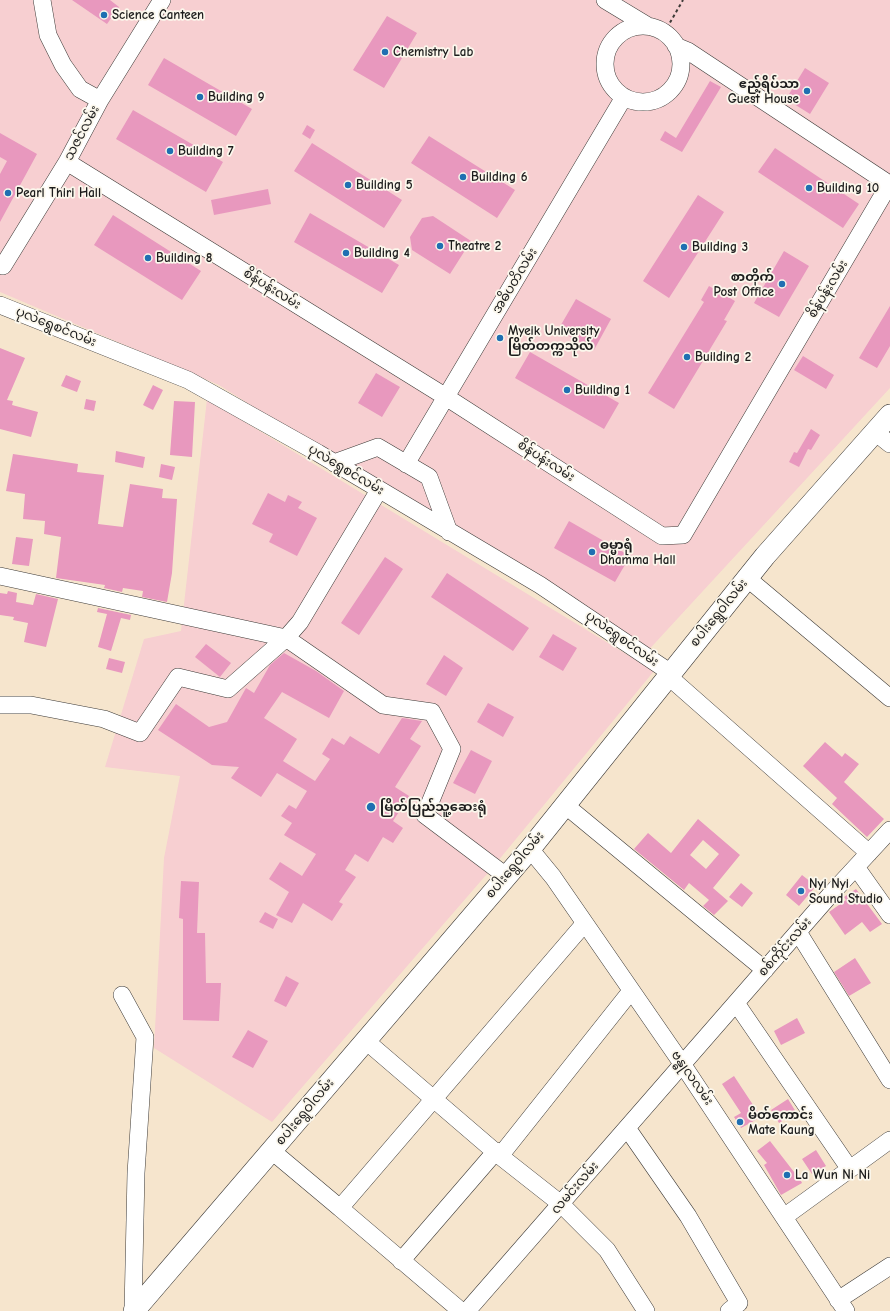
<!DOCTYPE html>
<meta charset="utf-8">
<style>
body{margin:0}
canvas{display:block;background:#f6e5cd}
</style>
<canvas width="890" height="1311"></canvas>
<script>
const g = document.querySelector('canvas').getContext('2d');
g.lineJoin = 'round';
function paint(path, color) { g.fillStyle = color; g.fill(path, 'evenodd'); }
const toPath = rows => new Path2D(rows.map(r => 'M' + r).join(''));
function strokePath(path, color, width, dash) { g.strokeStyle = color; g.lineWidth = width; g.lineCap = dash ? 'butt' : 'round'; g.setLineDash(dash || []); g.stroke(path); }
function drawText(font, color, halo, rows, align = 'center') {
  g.font = font + ' "Comic Neue","Noto Sans Myanmar",sans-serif'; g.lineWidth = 3.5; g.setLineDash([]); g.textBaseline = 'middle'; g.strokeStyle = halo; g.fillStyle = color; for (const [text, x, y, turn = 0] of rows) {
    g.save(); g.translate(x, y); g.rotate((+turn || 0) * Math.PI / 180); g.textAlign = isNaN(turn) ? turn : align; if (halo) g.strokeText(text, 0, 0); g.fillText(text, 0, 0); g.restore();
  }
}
const built = toPath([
 [0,0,890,0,890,388,644,655,219,385,0,292],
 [207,399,654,671,493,867,272,1122,154,1048,164,858,180,776,105,767,144,639,181,631]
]);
const building = toPath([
 [72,0,110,0,119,7,107,24],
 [387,16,417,33,384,88,353,70],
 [164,58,252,109,236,136,148,85],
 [805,68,829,83,810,114,786,99],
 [710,81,721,87,682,152,660,140,665,131,676,138],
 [133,110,223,162,206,192,116,139],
 [307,125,315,130,310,139,302,134],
 [0,133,37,154,0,222,0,174,7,161,0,157],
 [429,136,515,190,497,218,411,163],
 [312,143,402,200,384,228,294,171],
 [775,148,859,204,843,228,758,172],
 [268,189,271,204,214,215,211,200],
 [698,195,724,212,669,298,643,281],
 [310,213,399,265,382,293,294,242],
 [113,215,201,271,182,300,94,245],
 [433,216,471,241,450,274,412,250,410,237,422,218],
 [784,251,809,266,779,317,754,303],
 [709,286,735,301,724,320,727,321,674,409,648,393,704,302,701,300],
 [576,299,611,319,594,350,558,330],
 [890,306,890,346,877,368,859,358],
 [0,348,25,358,7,400,13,401,12,405,38,412,31,437,0,429],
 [530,352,619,403,604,429,515,378],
 [803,356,834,375,826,389,794,370],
 [376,373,400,387,382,417,358,403],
 [66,375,81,381,77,392,61,386],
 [153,385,163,390,153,410,143,405],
 [86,399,96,401,94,411,84,409],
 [174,401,195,402,192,457,170,455],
 [811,429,820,435,811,450,808,449,799,467,789,462,794,452,797,453],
 [116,451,145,457,143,468,115,462],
 [13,454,78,464,77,472,104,475,98,524,123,527,130,484,163,489,162,498,177,499,172,573,167,602,142,597,143,591,123,588,122,592,104,588,105,585,56,578,61,537,44,534,45,521,23,519,25,494,6,491],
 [161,464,175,467,172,480,159,477],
 [268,493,285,502,288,495,302,502,298,508,317,518,297,556,269,542,273,534,252,524],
 [569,521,630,556,615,582,554,548],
 [16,537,33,539,29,566,12,564],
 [385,557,403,569,359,635,341,623],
 [447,573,529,628,513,651,431,597],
 [8,591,17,593,16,602,33,605,36,594,58,599,46,647,24,642,28,623,13,620,14,617,0,615,0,593,7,594],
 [98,608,131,615,130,620,121,618,111,651,98,647,107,614,97,612],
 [553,634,577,648,563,671,539,657],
 [206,644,231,663,220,677,195,657],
 [284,653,316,671,344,691,329,718,282,692,264,718,297,739,283,761,315,781,330,759,322,754,332,738,344,745,350,736,379,754,402,718,422,721,410,739,421,746,395,787,409,796,393,821,403,828,393,843,383,837,368,862,355,854,345,870,356,877,339,902,343,904,332,921,303,903,292,923,276,915,289,892,269,879,280,862,302,876,316,854,284,835,292,823,281,816,289,805,296,809,307,791,277,773,261,797,231,778,239,767,212,765,158,730,176,704,209,727,227,722,246,688,254,693,270,665],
 [444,655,463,668,446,696,426,684],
 [109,658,125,662,122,673,106,669],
 [488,703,514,717,503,737,477,722],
 [825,742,842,757,845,753,859,764,844,782,884,819,867,837,832,804,837,798,803,766],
 [471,750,492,761,475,794,453,783],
 [698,819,740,855,713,888,728,901,714,915,703,906,709,900,689,883,684,890,634,849,648,833,671,853],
 [703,840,719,854,706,869,690,855],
 [802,875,816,886,799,906,786,895],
 [181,881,199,882,197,933,205,933,206,983,221,983,219,1021,183,1020,183,919,179,918],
 [741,883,753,893,742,907,729,897],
 [856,889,882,924,870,932,862,922,845,935,829,912,846,900,844,897],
 [265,912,278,919,273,929,259,922],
 [855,958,871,983,849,996,834,972],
 [286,976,299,983,286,1007,274,1001],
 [797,1018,805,1033,781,1045,774,1031],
 [248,1030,268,1041,253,1068,232,1057],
 [734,1076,761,1117,741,1128,734,1117,741,1113,722,1084],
 [788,1099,796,1112,779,1123,771,1110],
 [770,1141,801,1181,802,1183,781,1195,764,1165,767,1163,757,1151],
 [816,1150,826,1166,812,1174,802,1159]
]);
const path = toPath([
 [664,33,683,0]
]);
const minor = toPath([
 [42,0,48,35,63,65,80,89,100,100],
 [605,0,648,26],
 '605 64a38 38 0 1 1 76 0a38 38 0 1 1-76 0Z',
 [676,46,688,51,889,184],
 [67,162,446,397,662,536,683,535,890,183],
 [3,266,67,162,100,100,162,0],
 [0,305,188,380,318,453,540,585,671,673],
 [875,432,890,444],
 [334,463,378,447,429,477,449,532],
 [406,464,624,97],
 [0,576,286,638,300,622,379,490],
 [747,578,890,698],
 [668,676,869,853],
 [0,705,31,705,104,719,140,733,178,677,228,689,286,638,383,705,432,712,452,749,425,815,506,876],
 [565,805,765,970],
 [530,849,553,877,683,1065,846,1311],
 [856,867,890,915],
 [798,932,890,1080],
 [631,991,500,1156,561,1204,607,1250,646,1311],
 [122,995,145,1037,136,1173,133,1311],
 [736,1003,849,1168],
 [366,1041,500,1156],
 [627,1128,688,1216,739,1303,729,1311],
 [272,1151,340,1208,584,924],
 [340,1208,461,1311],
 [784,1217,890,1140],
 [401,1261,496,1151],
 [838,1300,890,1266],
 [467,1311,830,895,890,830]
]);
const major = toPath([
 [134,1311,530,849,765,556,890,415]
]);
const markers = [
 [104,15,4,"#1f6fb2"],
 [385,52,4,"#1f6fb2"],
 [807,91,4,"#1f6fb2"],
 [200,97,4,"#1f6fb2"],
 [170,151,4,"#1f6fb2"],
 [463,177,4,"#1f6fb2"],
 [348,185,4,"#1f6fb2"],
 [809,188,4,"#1f6fb2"],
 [8,193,4,"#1f6fb2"],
 [440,246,4,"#1f6fb2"],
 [684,247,4,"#1f6fb2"],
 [346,253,4,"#1f6fb2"],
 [148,258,4,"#1f6fb2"],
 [782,284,4,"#1f6fb2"],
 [500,338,4,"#1f6fb2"],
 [687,357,4,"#1f6fb2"],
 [567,390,4,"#1f6fb2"],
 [592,552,4,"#1f6fb2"],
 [371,807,5,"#1f6fb2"],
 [801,891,4,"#1f6fb2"],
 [740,1122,4,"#1f6fb2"],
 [787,1175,4,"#1f6fb2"]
];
const poiNames = [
 ["Science Canteen",112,15],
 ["Chemistry Lab",393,52],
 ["ဧည့်ရိပ်သာ",799,84,"right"],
 ["Guest House",799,99,"right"],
 ["Building 9",208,97],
 ["Building 7",178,151],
 ["Building 6",471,177],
 ["Building 5",356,185],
 ["Building 10",817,188],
 ["Pearl Thiri Hall",16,193],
 ["Theatre 2",448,246],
 ["Building 3",692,247],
 ["Building 4",354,253],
 ["Building 8",156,258],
 ["စာတိုက်",774,277,"right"],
 ["Post Office",774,292,"right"],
 ["Myeik University",508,331],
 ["မြိတ်တက္ကသိုလ်",508,346],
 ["Building 2",695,357],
 ["Building 1",575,390],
 ["ဓမ္မာရုံ",600,545],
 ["Dhamma Hall",600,560],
 ["မြိတ်ပြည်သူ့ဆေးရုံ",380,807],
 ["Nyi Nyi",809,884],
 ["Sound Studio",809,899],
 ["မိတ်ကောင်း",748,1115],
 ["Mate Kaung",748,1130],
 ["La Wun Ni Ni",795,1175]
];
const streetNames = [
 ["သဇင်လမ်း",82,133,-62],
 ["အဓိပတိလမ်း",515,281,-59],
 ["စိန်ပန်းလမ်း",272,289,32],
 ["စိန်ပန်းလမ်း",828,289,-59],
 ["ပုလဲရွေစင်လမ်း",56,327,22],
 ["စိန်ပန်းလမ်း",546,461,33],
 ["ပုလဲရွေစင်လမ်း",346,470,31],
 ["စပါးရွေဝါလမ်း",719,613,-51],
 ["ပုလဲရွေစင်လမ်း",622,639,35],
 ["စပါးရွေဝါလမ်း",515,865,-50],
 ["စစ်ကိုင်းလမ်း",785,947,-49],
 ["ဗန္ဓုလလမ်း",692,1078,55],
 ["စပါးရွေဝါလမ်း",305,1112,-50],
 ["လမင်းလမ်း",575,1188,-49]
];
paint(built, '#f7cfd1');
paint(building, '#e898be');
strokePath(minor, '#3d3a37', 18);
strokePath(major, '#3d3a37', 22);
strokePath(path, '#3d3a37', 2, [3, 3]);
strokePath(minor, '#fff', 17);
strokePath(major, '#fff', 21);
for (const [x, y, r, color] of markers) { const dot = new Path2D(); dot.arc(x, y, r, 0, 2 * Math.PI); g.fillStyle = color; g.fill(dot); strokePath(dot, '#fbf7ec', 1.5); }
drawText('bold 13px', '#1c1c1c', '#fbf7ec', poiNames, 'left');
drawText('13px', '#1c1c1c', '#fbf7ec', streetNames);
</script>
